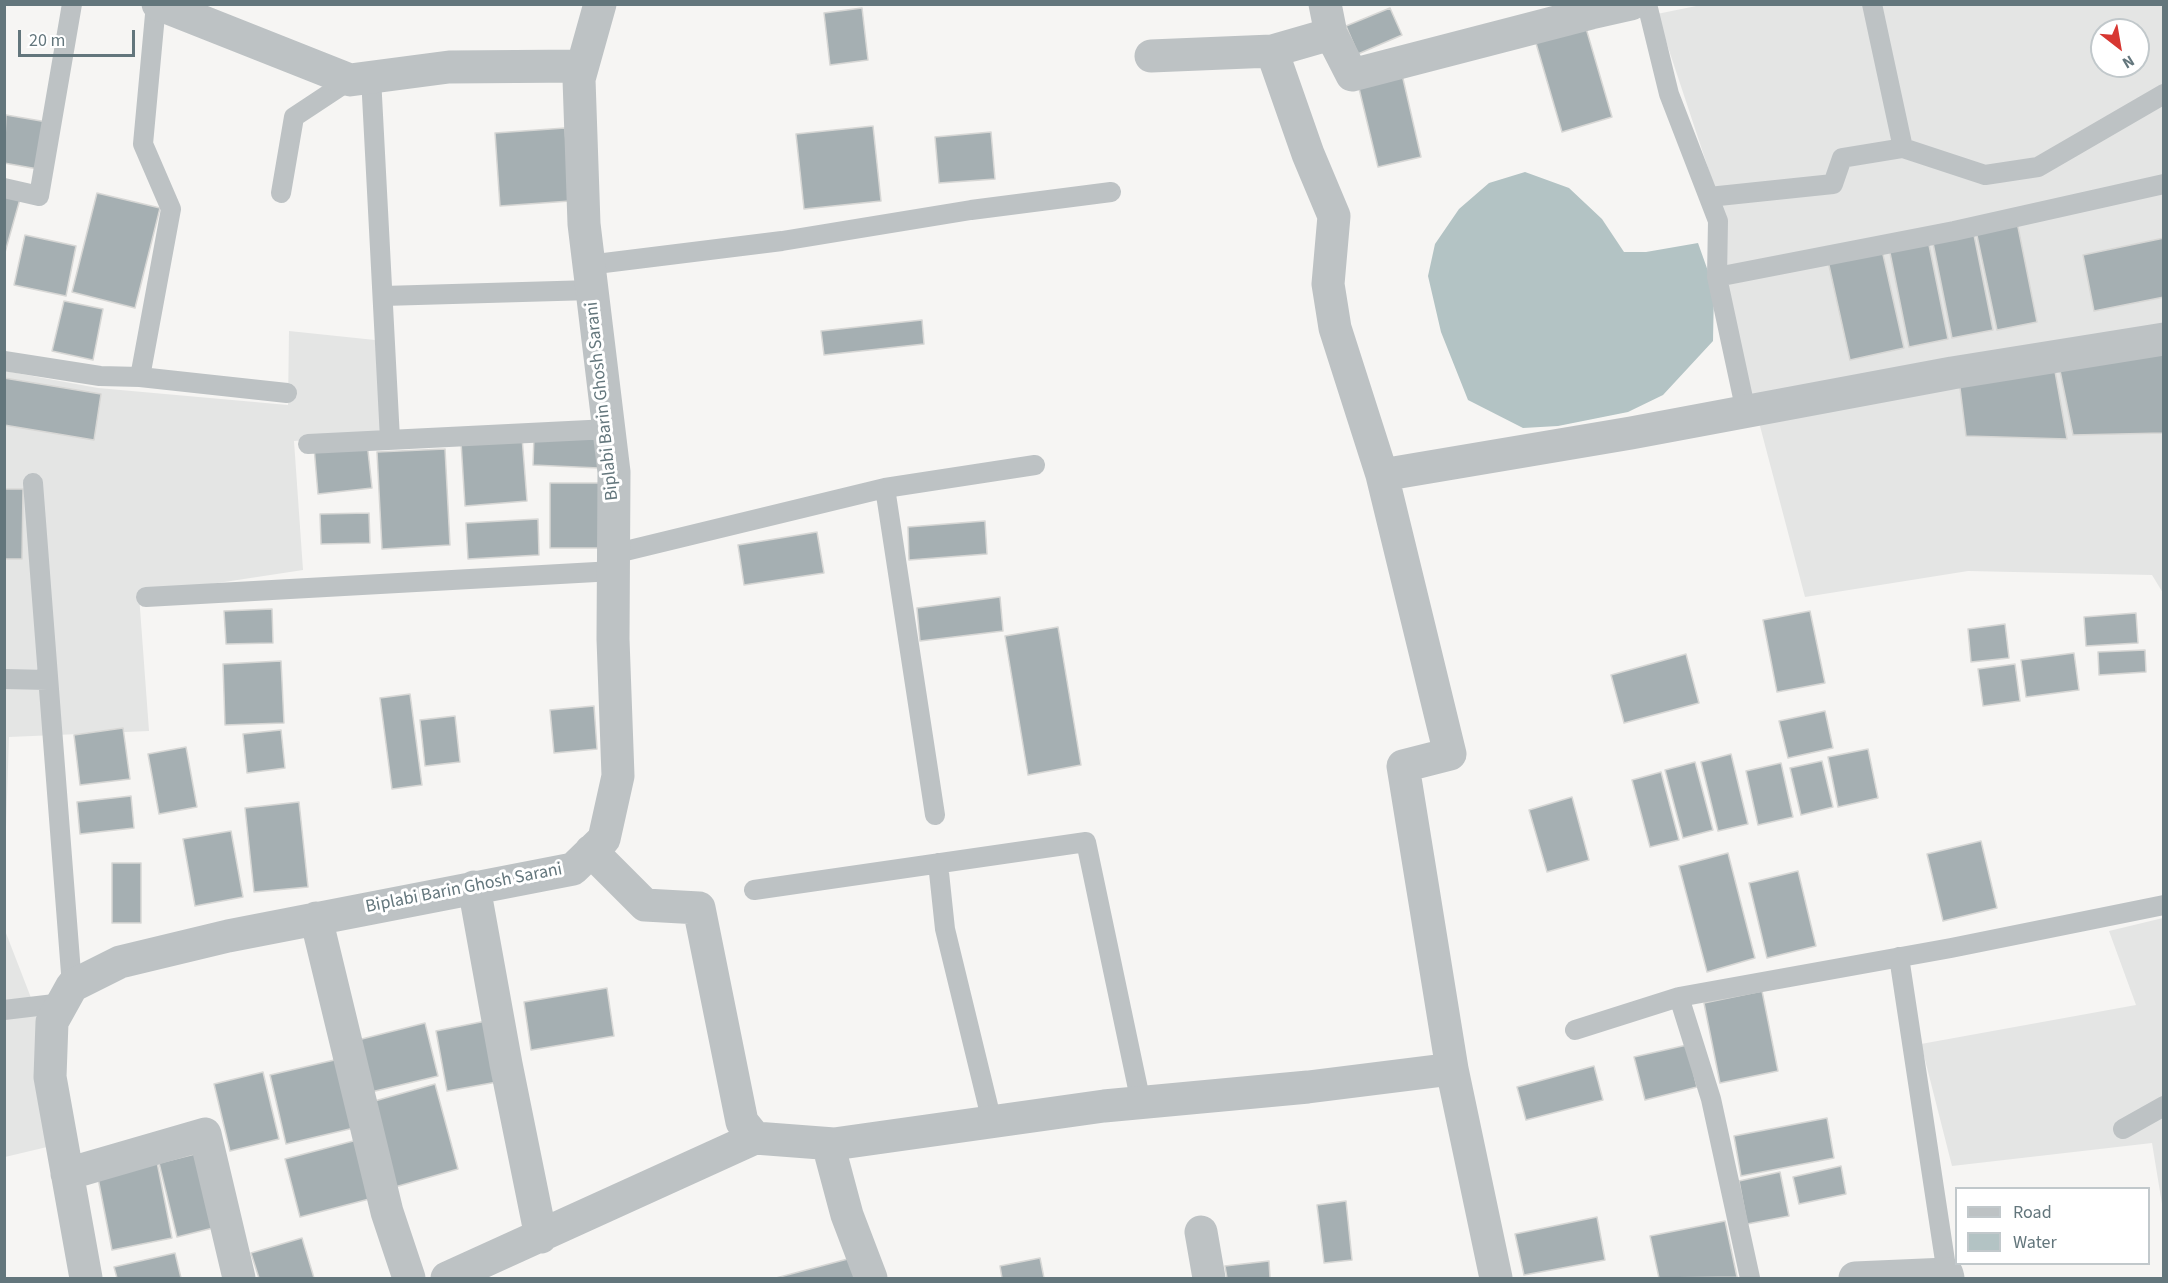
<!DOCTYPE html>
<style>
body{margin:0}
#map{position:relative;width:2168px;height:1283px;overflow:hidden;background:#f6f5f3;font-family:"Source Sans 3",sans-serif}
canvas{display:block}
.frame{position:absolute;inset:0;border:6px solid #63767c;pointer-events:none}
.legend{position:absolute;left:1955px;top:1187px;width:195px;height:78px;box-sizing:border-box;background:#fff;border:2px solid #c1c8cb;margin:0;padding:8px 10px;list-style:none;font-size:18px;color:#63767c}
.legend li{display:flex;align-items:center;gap:12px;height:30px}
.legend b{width:30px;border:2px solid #c1c8cb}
.north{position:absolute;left:2090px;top:18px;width:60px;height:60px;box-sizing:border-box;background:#fff;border:2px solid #c1c8cb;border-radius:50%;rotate:149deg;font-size:16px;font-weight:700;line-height:24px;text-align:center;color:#63767c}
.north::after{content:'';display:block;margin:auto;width:21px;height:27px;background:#d73732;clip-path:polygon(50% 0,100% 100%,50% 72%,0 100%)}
.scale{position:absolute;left:18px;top:30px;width:117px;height:27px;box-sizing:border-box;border:3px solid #63767c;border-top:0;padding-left:8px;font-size:18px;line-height:21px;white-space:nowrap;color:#63767c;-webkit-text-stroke:4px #fff;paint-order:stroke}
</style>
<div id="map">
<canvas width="2168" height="1283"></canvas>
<div class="frame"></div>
<ul class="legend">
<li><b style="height:8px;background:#bdc2c4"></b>Road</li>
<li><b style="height:16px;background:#b3c3c4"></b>Water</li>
</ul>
<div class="north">N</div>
<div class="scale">20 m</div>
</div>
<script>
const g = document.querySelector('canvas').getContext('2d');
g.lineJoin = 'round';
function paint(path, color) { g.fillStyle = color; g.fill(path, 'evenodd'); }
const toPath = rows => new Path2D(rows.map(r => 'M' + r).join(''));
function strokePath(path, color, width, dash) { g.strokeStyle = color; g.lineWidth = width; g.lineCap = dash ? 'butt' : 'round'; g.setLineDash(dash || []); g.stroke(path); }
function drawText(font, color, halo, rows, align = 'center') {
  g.font = font + ' "Source Sans 3",sans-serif'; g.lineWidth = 6; g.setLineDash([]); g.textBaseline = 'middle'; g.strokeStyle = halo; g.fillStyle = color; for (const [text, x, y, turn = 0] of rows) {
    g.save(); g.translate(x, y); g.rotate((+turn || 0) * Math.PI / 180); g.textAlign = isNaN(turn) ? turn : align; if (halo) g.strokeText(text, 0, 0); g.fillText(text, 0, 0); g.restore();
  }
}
const built = toPath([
 [1706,4,2163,5,2163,593,2152,575,1968,571,1805,597,1726,297,1726,222,1657,14],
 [2102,30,2138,30,2138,66,2102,66],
 [289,331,375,340,384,433,294,441,303,570,139,595,149,731,9,737,5,857,5,371,98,388,288,405],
 [2163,918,2163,1210,2152,1143,1952,1166,1921,1044,2136,1005,2109,931],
 [4,928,40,1021,47,1147,5,1157]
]);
const water = toPath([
 [1525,172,1569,188,1602,219,1624,252,1646,252,1698,243,1714,288,1713,341,1663,395,1628,412,1558,426,1523,428,1468,400,1441,332,1428,276,1435,244,1459,209,1489,183]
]);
const building = toPath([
 [862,8,868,60,830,65,824,13,862,8],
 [1390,8,1402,35,1358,54,1346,26,1390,8],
 [1583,18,1612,117,1562,132,1533,33,1583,18],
 [1401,70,1421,157,1378,167,1357,80,1401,70],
 [6,115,47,122,38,169,4,163,6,115],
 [873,126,881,201,804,209,796,134,873,126],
 [565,128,570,201,500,206,495,133,565,128],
 [991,132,995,179,939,183,935,137,991,132],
 [97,193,160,208,135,308,72,292,97,193],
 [4,195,20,199,4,256,4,195],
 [2017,222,2037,322,1997,330,1976,231,2017,222],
 [1973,230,1993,330,1952,338,1932,238,1973,230],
 [25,235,76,246,66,296,14,285,25,235],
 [2164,238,2164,297,2094,311,2083,255,2164,238],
 [1928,240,1948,339,1909,347,1889,248,1928,240],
 [1882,250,1904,348,1850,360,1828,261,1882,250],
 [64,301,103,309,93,360,52,351,64,301],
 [922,320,924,344,824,355,821,331,922,320],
 [2164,344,2164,433,2073,435,2057,356,2164,344],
 [2053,360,2067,439,1966,436,1958,372,2053,360],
 [4,378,101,394,94,440,4,425,4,378],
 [534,436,600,439,599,468,533,465,534,436],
 [522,437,527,501,465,506,461,442,522,437],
 [367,442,372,488,318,494,314,447,367,442],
 [445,449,450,545,382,549,377,452,445,449],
 [550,483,605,483,605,548,550,548,550,483],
 [4,489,23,489,22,559,4,559,4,489],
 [369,513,370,543,321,544,320,514,369,513],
 [538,519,539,555,468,559,466,523,538,519],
 [985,521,987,554,909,560,908,527,985,521],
 [817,532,824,573,744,585,738,545,817,532],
 [1000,597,1003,631,920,641,917,608,1000,597],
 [272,609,273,643,226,644,224,611,272,609],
 [1810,611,1825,683,1777,692,1763,620,1810,611],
 [2136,613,2138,643,2086,646,2084,617,2136,613],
 [2005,624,2009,658,1971,662,1968,629,2005,624],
 [1058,627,1081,765,1028,775,1005,636,1058,627],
 [2145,650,2146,672,2099,675,2098,652,2145,650],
 [2074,653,2079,690,2026,697,2021,660,2074,653],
 [1686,654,1699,703,1624,723,1611,675,1686,654],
 [281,661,284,723,225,725,223,664,281,661],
 [2015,664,2020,701,1983,706,1978,669,2015,664],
 [410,694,422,785,392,789,380,698,410,694],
 [594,706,597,749,554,753,550,710,594,706],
 [1825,711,1833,748,1788,758,1779,721,1825,711],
 [455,716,460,762,425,766,420,720,455,716],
 [123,728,130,779,80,785,74,735,123,728],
 [281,730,285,768,247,773,243,734,281,730],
 [186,747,197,807,159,814,148,754,186,747],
 [1868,749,1878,798,1838,807,1828,757,1868,749],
 [1731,754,1748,824,1718,831,1701,762,1731,754],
 [1822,761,1833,807,1801,815,1790,768,1822,761],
 [1695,762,1713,830,1683,838,1665,770,1695,762],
 [1781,763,1793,817,1758,825,1746,771,1781,763],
 [1661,772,1679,840,1650,847,1632,780,1661,772],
 [131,796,134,828,80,834,77,802,131,796],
 [1572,797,1589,860,1547,872,1529,810,1572,797],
 [299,802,308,887,254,892,245,808,299,802],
 [231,831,243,897,195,906,183,839,231,831],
 [1981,841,1997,908,1943,921,1927,854,1981,841],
 [1728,853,1755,958,1707,972,1679,866,1728,853],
 [112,863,141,863,141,923,112,923,112,863],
 [1798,871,1816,946,1767,958,1749,883,1798,871],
 [607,988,614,1036,531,1050,524,1002,607,988],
 [1762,991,1778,1071,1720,1083,1704,1003,1762,991],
 [486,1021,497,1082,447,1091,436,1031,486,1021],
 [425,1023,438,1076,367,1093,354,1041,425,1023],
 [1687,1045,1697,1087,1645,1100,1634,1057,1687,1045],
 [343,1058,358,1127,286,1144,270,1075,343,1058],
 [1594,1066,1603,1100,1526,1120,1517,1087,1594,1066],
 [263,1072,279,1139,230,1151,214,1084,263,1072],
 [435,1084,458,1169,388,1189,364,1104,435,1084],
 [1827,1118,1834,1158,1741,1176,1734,1136,1827,1118],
 [357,1140,373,1198,300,1217,285,1159,357,1140],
 [199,1153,217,1227,177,1237,159,1163,199,1153],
 [157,1162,172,1238,112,1250,97,1173,157,1162],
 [1841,1166,1846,1194,1799,1204,1793,1177,1841,1166],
 [1780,1172,1789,1216,1747,1224,1739,1181,1780,1172],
 [1346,1201,1352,1260,1324,1263,1317,1205,1346,1201],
 [1597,1217,1605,1260,1524,1275,1515,1234,1597,1217],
 [1725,1221,1737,1277,1659,1278,1650,1236,1725,1221],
 [302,1238,314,1278,259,1278,251,1253,302,1238],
 [175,1253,181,1278,117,1278,114,1267,175,1253],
 [859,1256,865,1278,776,1278,859,1256],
 [1040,1258,1044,1278,1002,1278,1000,1266,1040,1258],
 [1269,1261,1270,1278,1227,1278,1225,1266,1269,1261]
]);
const service = toPath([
 [1647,4,1669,94,1718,221,1717,277,1746,412],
 [1872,4,1903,148],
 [371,77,390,439],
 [4,188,39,196,72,4],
 [281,193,294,117,350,80],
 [1709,197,1833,184,1842,158,1903,148,1985,175,2038,167,2164,94],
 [588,265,782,241,971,210,1111,192],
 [1717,277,1954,231,2164,184],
 [383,296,592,290],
 [4,361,100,376,140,377,287,393],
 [140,377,171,209,143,144,156,4],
 [308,444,609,429],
 [33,483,72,986],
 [885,488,935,815],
 [613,554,885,488,1035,465],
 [146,597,614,571],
 [4,679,48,680],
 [938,863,945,929,992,1122],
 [754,890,1086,842,1141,1103],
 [1899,957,1947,1274],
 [1679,997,1711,1099,1750,1278],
 [4,1010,63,1003],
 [1575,1030,1679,997,1951,948,2164,905],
 [2123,1129,2164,1106]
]);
const minor = toPath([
 [158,4,350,80,449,67,582,66],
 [1325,4,1331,34,1352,75,1591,13,1631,4],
 [1272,51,1308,154,1334,216,1328,284,1335,328,1382,475,1450,754,1403,766,1452,1069,1496,1278],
 [1151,56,1272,51,1331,34],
 [1382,475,1631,433,1952,373,2164,339],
 [591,851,645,905,699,908,742,1122,755,1138,834,1144,1104,1106,1308,1087,1452,1069],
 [474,887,506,1064,541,1237],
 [316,918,387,1212,409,1278],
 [828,1144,847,1215,871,1278],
 [67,1174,205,1134,239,1278],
 [1201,1232,1209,1278],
 [86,1278,50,1077,52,1022,72,986,120,962,228,936,573,869,604,839,618,776,613,639,614,472,584,224,579,79,600,4],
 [447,1278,755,1138],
 [1855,1278,1947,1274,1948,1278]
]);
const streetNames = [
 ["Biplabi Barin Ghosh Sarani",603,401,-96],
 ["Biplabi Barin Ghosh Sarani",464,889,-11]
];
paint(built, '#e4e5e4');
paint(water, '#b3c3c4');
paint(building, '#a5afb2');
strokePath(building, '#d7d7d5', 1.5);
strokePath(service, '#bdc2c4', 20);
strokePath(minor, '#bdc2c4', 33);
drawText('18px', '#63767c', '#fff', streetNames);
</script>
